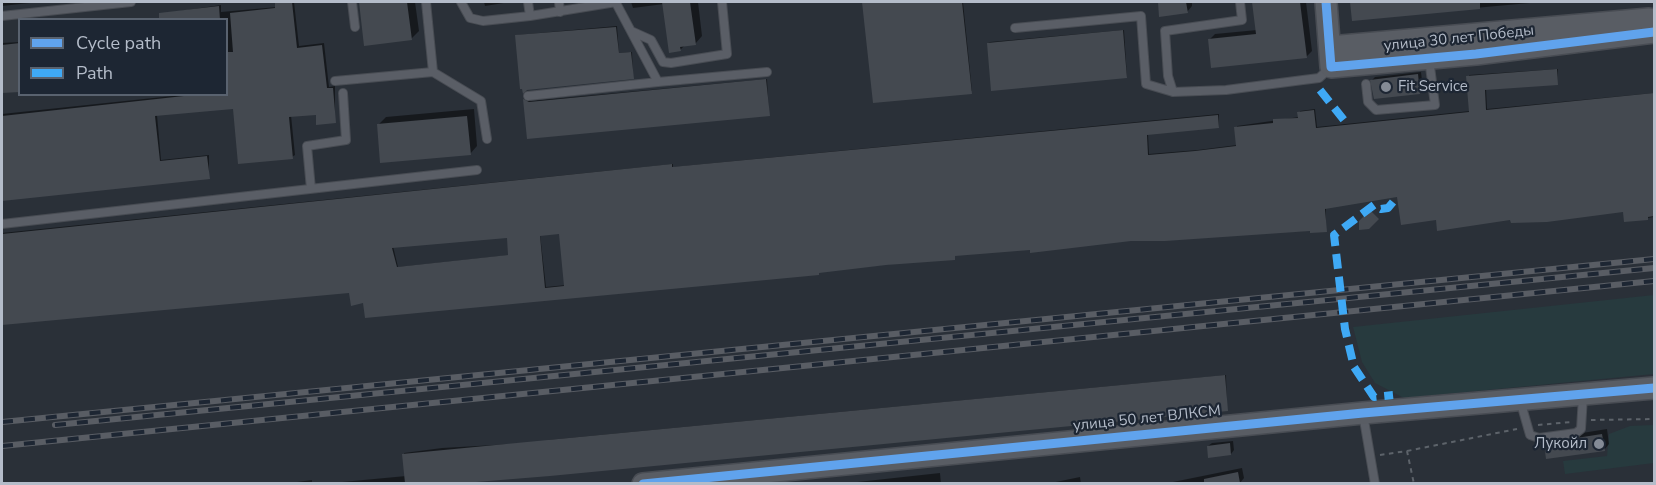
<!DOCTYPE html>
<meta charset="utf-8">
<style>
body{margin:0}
#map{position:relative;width:1656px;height:485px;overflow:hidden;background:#2a3038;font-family:"Nunito Sans",sans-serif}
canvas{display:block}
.frame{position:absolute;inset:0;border:3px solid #b4bcc9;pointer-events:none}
.legend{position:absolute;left:18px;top:18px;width:210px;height:78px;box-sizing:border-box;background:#1d2633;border:2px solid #59626f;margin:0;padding:8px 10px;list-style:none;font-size:18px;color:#b4bcc9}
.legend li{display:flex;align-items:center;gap:12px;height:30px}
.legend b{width:30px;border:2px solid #59626f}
</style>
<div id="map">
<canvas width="1656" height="485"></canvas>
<div class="frame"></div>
<ul class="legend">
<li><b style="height:8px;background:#60a3ed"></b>Cycle path</li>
<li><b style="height:8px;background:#3fa9f5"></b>Path</li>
</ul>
</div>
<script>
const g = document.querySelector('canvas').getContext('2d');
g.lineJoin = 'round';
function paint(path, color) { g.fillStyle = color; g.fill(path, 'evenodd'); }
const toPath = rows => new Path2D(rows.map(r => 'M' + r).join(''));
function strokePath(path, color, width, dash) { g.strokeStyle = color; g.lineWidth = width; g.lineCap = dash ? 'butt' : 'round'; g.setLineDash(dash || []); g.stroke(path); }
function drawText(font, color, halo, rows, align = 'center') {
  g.font = font + ' "Nunito Sans",sans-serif'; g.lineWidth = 4.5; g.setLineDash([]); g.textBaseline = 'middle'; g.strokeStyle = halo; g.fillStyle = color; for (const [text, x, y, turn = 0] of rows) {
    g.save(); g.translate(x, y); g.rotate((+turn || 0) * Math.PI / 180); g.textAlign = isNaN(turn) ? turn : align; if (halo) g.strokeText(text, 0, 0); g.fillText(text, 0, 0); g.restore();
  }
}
const green = toPath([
 [1654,295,1654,374,1404,398,1375,383,1362,362,1353,327],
 [1654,425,1654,463,1565,474,1563,461,1607,456,1609,434,1630,426]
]);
const shadow = toPath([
 [2,2,39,2,2,6],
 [276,2,294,2,299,46,324,43,329,87,335,86,335,122,317,113,291,115,295,155,292,157,234,107,157,115,161,160,209,155,209,177,2,199,2,114,191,94,226,94,226,20,167,20,167,13,221,5,221,12,277,7],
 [360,2,415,2,419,31,411,39,365,44],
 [484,2,510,2,485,6],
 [631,2,698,2,702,36,695,44,685,45,680,50,664,4,633,8],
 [863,2,963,2,972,91,874,101],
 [1159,2,1192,2,1192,6,1187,12,1161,15],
 [1254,2,1306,2,1312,51,1306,57,1209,40,1215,34,1257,30],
 [1352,2,1541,2,1353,19],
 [617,26,619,53,632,52,633,77,517,35],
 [1124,30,1127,77,988,43,990,42],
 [20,42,20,90,2,92,2,43],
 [1558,69,1557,83,1486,88,1487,109,1654,93,1654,217,1626,221,1624,211,1512,219,1438,219,1399,196,1326,207,1326,230,1130,239,956,254,954,258,819,271,364,301,350,291,2,324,2,233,673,164,673,167,1219,114,1219,127,1148,134,1149,154,1198,150,1237,145,1237,126,1299,117,1300,111,1315,109,1317,127,1470,111,1469,75],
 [560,233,566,285,546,287,540,234],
 [508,237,510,255,398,267,393,246],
 [1421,72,1423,89,1420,93,1372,80,1375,77],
 [767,79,769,114,528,138,526,99,531,101],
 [474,109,477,146,470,154,379,124,386,117],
 [1226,375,1227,409,443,484,321,484,406,476,404,453,442,448,547,442,548,440],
 [1607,429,1609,444,1604,450,1545,444,1551,438],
 [1233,441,1234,450,1231,454,1208,446,1212,443],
 [1242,468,1244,478,1240,483,1163,484],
 [940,473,941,484,839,484],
 [1080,477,1081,484,1046,484],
 [312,480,312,484,282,484]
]);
const building = toPath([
 [292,2,297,48,322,45,327,88,333,88,336,123,316,125,316,115,289,117,293,159,238,164,233,109,155,116,160,161,207,156,210,179,2,201,2,116,202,94,226,94,226,52,233,52,230,13,275,8,275,3],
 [359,2,407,2,412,40,364,46],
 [662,2,690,2,696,45,680,47,681,51,669,53],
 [862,2,962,2,972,94,873,103],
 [1158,2,1186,2,1188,13,1159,17],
 [1252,2,1300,2,1307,58,1211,68,1208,39,1256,34],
 [1350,2,1480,2,1480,9,1352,21],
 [219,6,220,20,159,20,159,13],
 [616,27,619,53,631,52,634,79,527,90,523,94,522,89,520,89,515,35],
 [1123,30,1127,78,991,91,987,43],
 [20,43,20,92,2,93,2,45],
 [1557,69,1558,85,1485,90,1486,110,1654,93,1654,216,1648,217,1648,220,1624,222,1623,212,1547,222,1511,223,1510,220,1437,231,1436,220,1401,225,1397,197,1325,209,1327,232,1310,233,1310,231,1165,241,1131,241,1030,253,1030,250,955,256,955,260,886,265,819,273,819,275,365,318,363,303,351,306,349,293,2,325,2,234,672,164,672,167,1218,115,1219,128,1147,135,1148,155,1195,151,1236,146,1234,127,1273,123,1273,119,1298,118,1297,112,1314,110,1316,128,1469,112,1466,76],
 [559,234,564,286,545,288,540,236],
 [507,238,508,255,397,267,392,248],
 [1418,74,1420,94,1374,99,1370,80],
 [766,79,770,116,527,139,523,99,529,102],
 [467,116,471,155,380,163,377,124],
 [1370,210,1379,219,1369,229,1359,230,1359,221],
 [1225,375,1228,411,550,476,464,483,405,483,402,454],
 [1602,434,1605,451,1546,459,1544,443],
 [1230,443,1231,455,1208,458,1207,446],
 [1238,472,1240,483,1204,483,1204,479]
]);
const path = toPath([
 [1591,420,1654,419],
 [1538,425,1571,422],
 [1407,451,1517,429],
 [1380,455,1407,451,1414,484]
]);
const lane = toPath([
 [352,2,355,27],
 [426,2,433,72,481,101,487,139],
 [461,2,470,18,483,21,530,16,528,2],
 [559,2,560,12],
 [2,16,131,2],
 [530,16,616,2],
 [1015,28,1141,16,1146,84,1173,92,1226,90,1303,80,1319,78,1330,68],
 [631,31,651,40,663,62,671,63,727,54,722,2],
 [335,81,433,72],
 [658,82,767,72],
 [1366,84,1368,102,1376,110,1435,105,1429,59],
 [1173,92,1168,76,1165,31,1242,20,1240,2],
 [528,96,658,82,616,3],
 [311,189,307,146,346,140,343,93],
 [2,224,477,170],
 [1520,400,1530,435,1539,438,1576,433,1581,429,1583,396],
 [1363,414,1375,484]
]);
const secondary = toPath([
 [1326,2,1331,67,1476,54,1654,32],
 [1330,47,1649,19],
 [643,484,1363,413,1654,388]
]);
const rail = toPath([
 [2,422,1654,259],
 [55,425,1654,268],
 [2,446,1654,281]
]);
const quiet = toPath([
 [1320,90,1348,125],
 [1393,202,1388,208,1381,209,1374,205,1334,235,1345,329,1354,367,1374,397,1393,395]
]);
const cycleway = toPath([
 [1326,2,1331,67,1476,54,1654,32],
 [643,484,1363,413,1654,388]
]);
const markers = [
 [1386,87,6,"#848b96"],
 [1599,444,6,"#848b96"]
];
const streetNames = [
 ["улица 30 лет Победы",1459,39,-6],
 ["улица 50 лет ВЛКСМ",1147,419,-6]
];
const poiNames = [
 ["Fit Service",1398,87],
 ["Лукойл",1587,444,"right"]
];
paint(green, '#273a3e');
paint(shadow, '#0007');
paint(building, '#444950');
strokePath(lane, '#484c53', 10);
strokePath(secondary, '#484c53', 24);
strokePath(path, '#5d636a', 2, [4.5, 4.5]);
strokePath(lane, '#5a5e66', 8);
strokePath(secondary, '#595d64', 21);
strokePath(rail, '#595d64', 6);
strokePath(rail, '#1d2633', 4, [11]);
strokePath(quiet, '#3fa9f5', 8, [15, 8]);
strokePath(cycleway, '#60a3ed', 9);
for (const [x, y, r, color] of markers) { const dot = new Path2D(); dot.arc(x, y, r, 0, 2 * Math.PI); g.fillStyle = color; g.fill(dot); strokePath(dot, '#1d2633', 2); }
drawText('15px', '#b4bcc9', '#1d2633', streetNames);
drawText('15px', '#b4bcc9', '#1d2633', poiNames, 'left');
</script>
